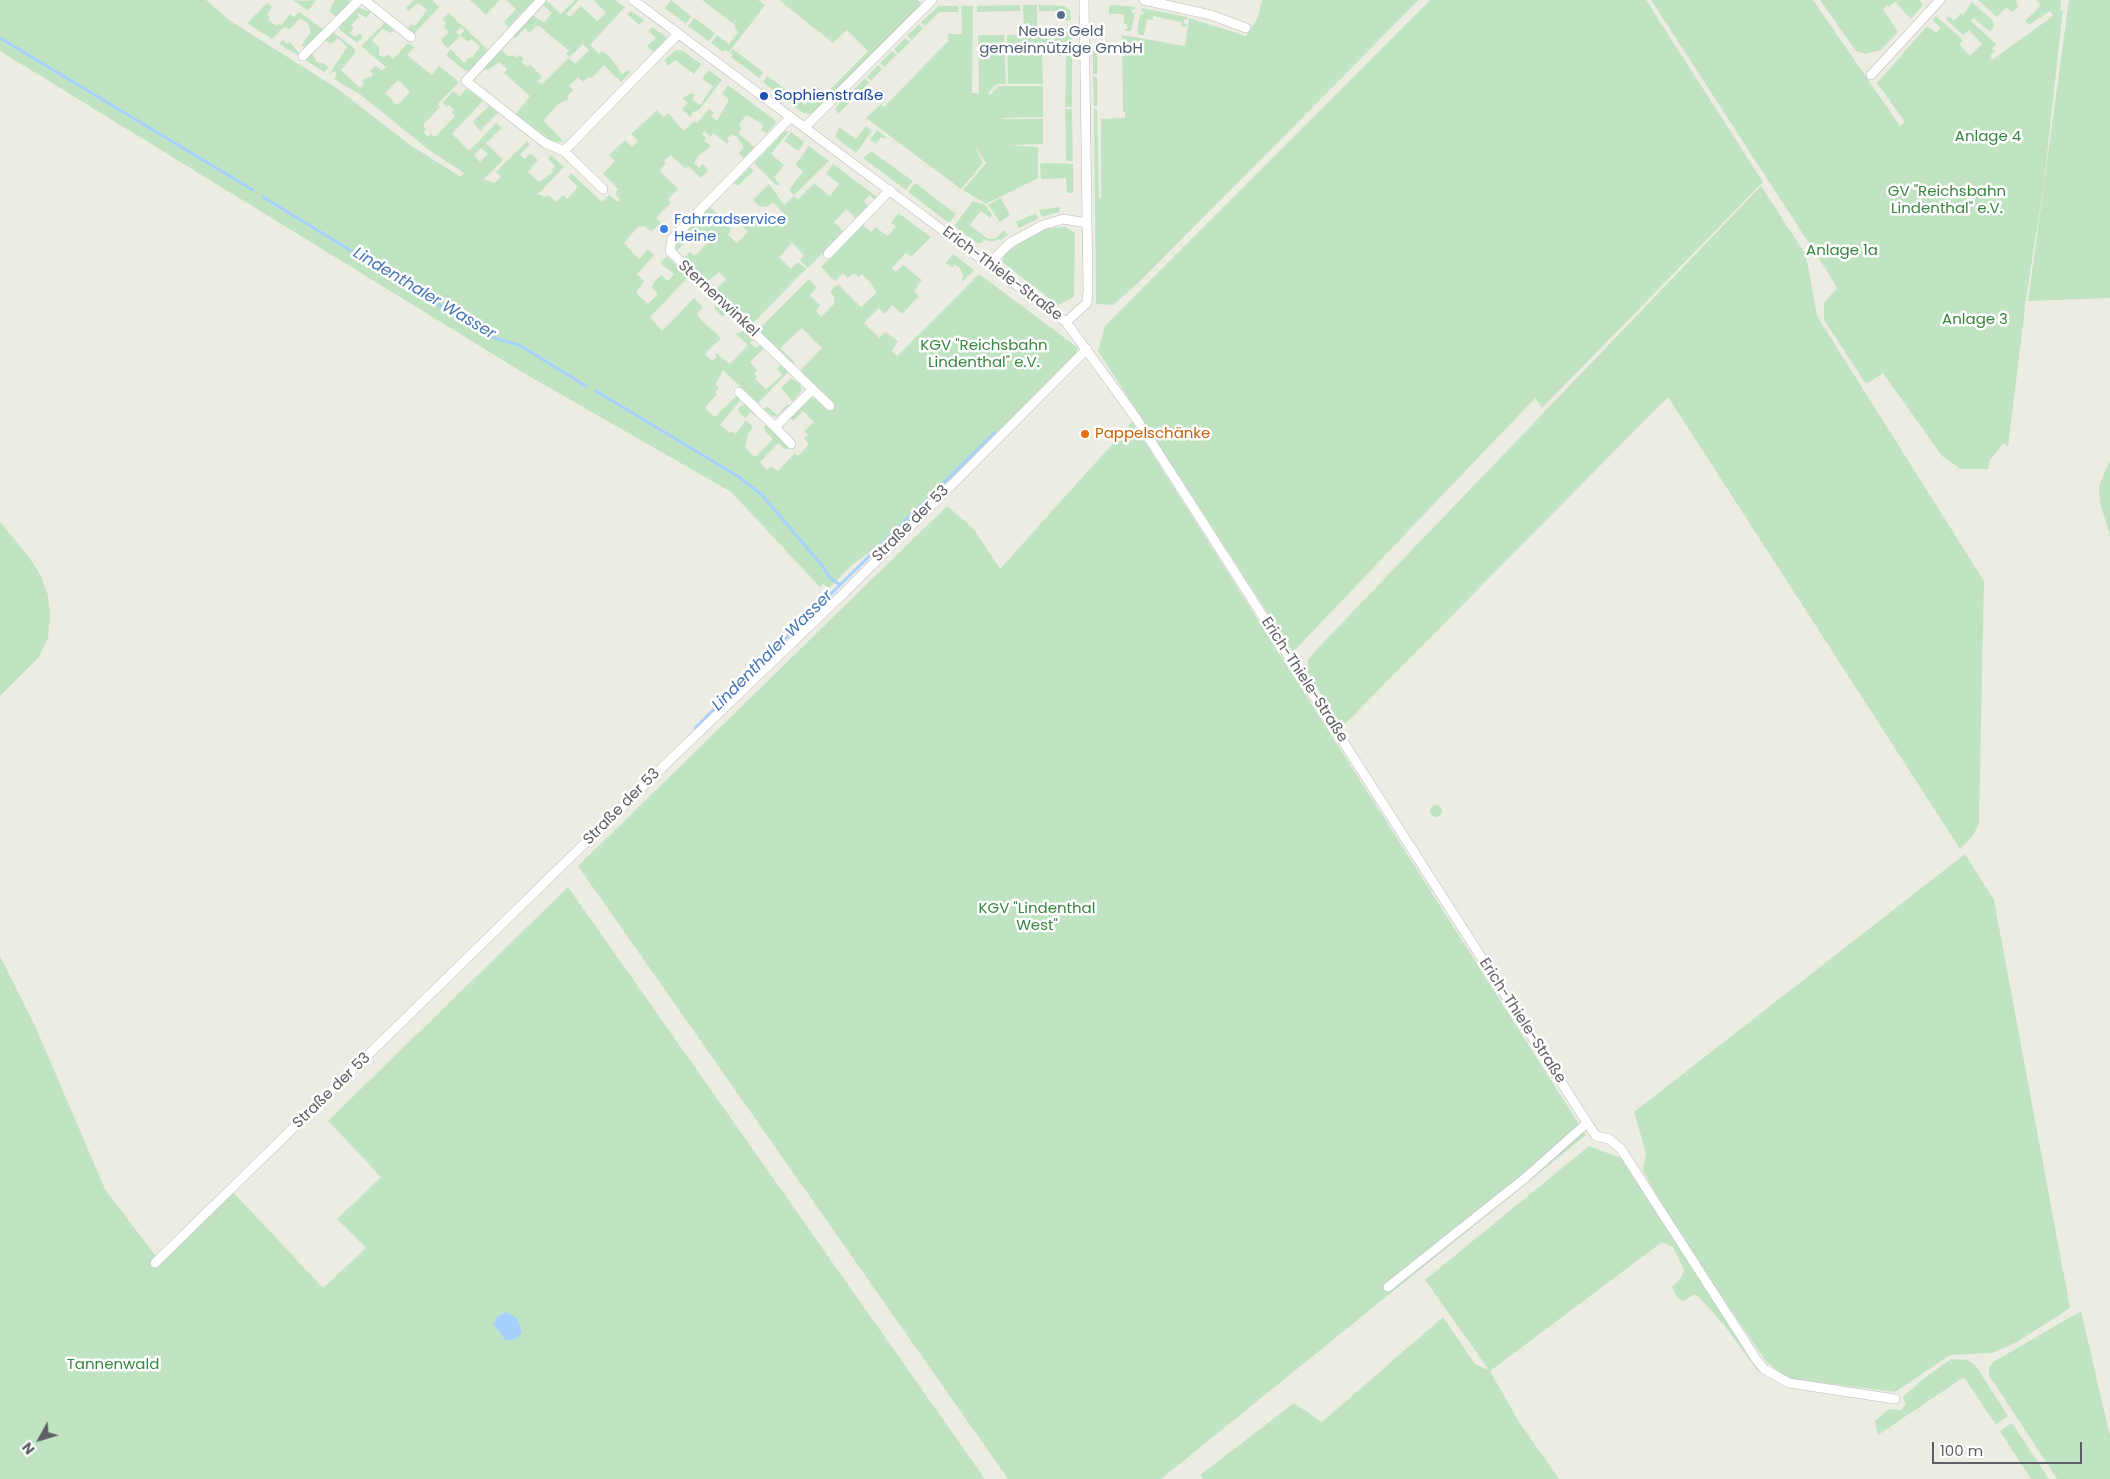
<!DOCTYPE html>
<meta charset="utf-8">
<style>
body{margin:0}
#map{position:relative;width:2110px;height:1479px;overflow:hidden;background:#edece3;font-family:Poppins,sans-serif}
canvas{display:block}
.north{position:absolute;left:15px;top:1414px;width:50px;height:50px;-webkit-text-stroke:4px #fff;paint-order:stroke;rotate:231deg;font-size:14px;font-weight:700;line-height:20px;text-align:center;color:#5b5e63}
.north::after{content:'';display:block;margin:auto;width:18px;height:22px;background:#5b5e63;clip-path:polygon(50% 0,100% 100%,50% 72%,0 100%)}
.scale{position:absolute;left:1932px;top:1442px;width:150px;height:22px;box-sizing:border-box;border:2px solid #5b5e63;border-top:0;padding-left:6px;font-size:15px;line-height:18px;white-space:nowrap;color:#5b5e63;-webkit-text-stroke:4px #fff;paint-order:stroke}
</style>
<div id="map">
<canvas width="2110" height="1479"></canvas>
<div class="north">N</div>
<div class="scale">100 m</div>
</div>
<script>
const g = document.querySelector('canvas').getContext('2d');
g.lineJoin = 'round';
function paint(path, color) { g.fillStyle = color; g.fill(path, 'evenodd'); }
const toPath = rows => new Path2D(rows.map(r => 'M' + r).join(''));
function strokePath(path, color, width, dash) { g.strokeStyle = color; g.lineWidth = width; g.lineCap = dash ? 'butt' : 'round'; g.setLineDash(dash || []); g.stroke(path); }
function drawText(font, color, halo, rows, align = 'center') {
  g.font = font + ' Poppins,sans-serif'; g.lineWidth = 5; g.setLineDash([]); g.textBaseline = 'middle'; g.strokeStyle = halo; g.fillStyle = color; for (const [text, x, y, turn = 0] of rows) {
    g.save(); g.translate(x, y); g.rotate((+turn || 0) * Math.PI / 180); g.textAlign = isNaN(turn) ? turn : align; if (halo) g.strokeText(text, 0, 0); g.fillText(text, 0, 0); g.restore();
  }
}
const green = toPath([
 [0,0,206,0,229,20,338,89,410,145,461,177,464,173,429,150,361,95,334,79,337,74,334,71,328,76,347,47,338,38,331,44,325,40,333,32,355,49,355,53,341,70,360,88,364,84,362,81,365,78,373,76,370,71,373,68,376,66,382,71,386,67,361,46,385,23,394,31,390,33,382,29,372,41,379,47,379,55,384,57,388,54,393,59,408,43,414,47,407,55,432,75,439,66,459,82,438,104,440,107,423,125,426,129,423,132,428,137,431,134,435,137,455,116,452,113,454,110,449,105,446,108,443,102,453,91,460,97,466,88,483,101,452,134,469,151,496,123,501,128,486,143,503,160,484,179,494,183,501,177,496,172,527,141,530,144,520,155,525,159,530,153,538,160,528,172,539,182,553,172,551,170,555,166,548,159,551,155,564,167,538,194,546,197,548,195,556,202,563,195,567,199,578,187,568,177,571,173,602,202,609,195,618,202,620,199,615,194,618,189,603,174,615,161,609,155,625,140,632,147,638,141,631,134,657,110,664,117,668,113,684,131,694,121,697,123,709,109,714,112,711,116,717,121,729,100,722,94,728,85,776,121,775,124,767,133,761,130,763,126,761,123,746,115,739,125,742,128,738,133,754,147,744,158,739,153,744,147,736,136,731,135,727,139,729,141,727,144,714,133,710,137,704,131,702,134,706,138,704,141,710,145,709,148,699,155,694,163,699,168,703,164,708,170,701,178,689,166,686,169,671,155,664,161,666,163,661,169,661,172,678,189,668,199,671,203,656,218,661,223,651,232,645,226,638,227,624,243,639,259,648,250,654,255,637,274,644,281,636,293,648,304,658,294,652,288,654,282,661,275,668,281,674,274,660,263,667,256,688,277,650,317,662,331,694,298,703,307,697,314,699,318,721,338,705,354,712,361,717,357,715,354,716,353,730,364,748,345,736,334,745,330,754,339,750,343,756,348,760,345,763,349,750,362,757,370,754,373,757,377,755,379,766,389,782,375,777,369,781,365,788,372,758,403,723,370,716,384,719,388,715,392,717,394,705,408,715,417,737,395,741,399,720,425,730,433,732,431,736,434,746,420,753,427,748,434,745,447,755,457,773,439,766,432,764,427,766,425,789,447,786,450,778,443,760,462,767,470,771,466,778,471,795,453,798,456,809,444,804,439,808,435,804,431,814,422,803,411,793,421,790,418,809,398,817,399,828,411,835,405,800,371,822,348,802,328,780,348,795,362,793,364,758,330,809,279,817,287,810,295,820,305,816,311,821,317,834,304,834,297,830,291,838,284,861,307,876,293,873,286,862,274,859,277,854,273,848,278,843,273,835,281,821,267,862,224,871,232,875,227,888,236,896,226,891,223,898,213,931,237,911,257,906,253,892,268,896,272,903,265,922,280,914,291,919,296,902,314,892,305,885,314,879,308,864,323,879,338,885,332,898,341,892,351,897,356,979,274,1078,348,1076,353,882,550,879,545,852,565,829,588,822,583,821,588,731,492,522,372,0,51],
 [398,80,410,92,397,105,385,93],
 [481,148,488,154,480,162,474,155],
 [293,0,301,1,316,0,308,11],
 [335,0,350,0,348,5,336,17,329,11],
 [414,0,432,0,439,7,414,34,407,29,412,24,415,26,427,10,418,3,409,11,406,8],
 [470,0,500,0,486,15],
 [507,0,534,0,508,27,504,22,516,9],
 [546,0,561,14,575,0,579,0,566,14,570,17,581,6,597,21,606,13,594,0,615,0,625,7,590,45,599,54,602,51,609,56,622,74,629,70,631,72,621,82,604,65,591,78,589,77,583,82,578,77,569,86,573,90,567,96,569,99,557,105,543,121,564,142,553,142,516,114,530,96,504,73,507,69,499,62,488,70,482,69,500,51,503,51,510,57,513,55,517,58,520,55,524,59,521,62,527,67,530,64,542,77,538,81,542,84,569,58,575,64,589,50,583,44,570,57,566,54,569,51,538,25,529,33,525,28,515,39,513,36,532,15,544,22,552,13,543,5],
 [671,0,691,16,686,24,665,8],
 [702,0,758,0,765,5,729,52,725,50,723,52,711,43,717,35,729,44,738,32,734,28,736,26],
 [779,0,917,0,922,4,813,114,803,113,763,82,768,76,805,105,811,98,817,103,868,51,847,30,833,43],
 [1262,0,1419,0,1138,283,1113,305,1096,304,1094,109,1097,109,1099,199,1101,198,1101,119,1125,118,1125,112,1123,112,1122,35,1185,46,1189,18,1246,36,1258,17],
 [1430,0,1646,0,1763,182,1542,408,1535,398,1293,652,1098,351,1105,326],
 [1651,0,1813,0,1900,126,1905,122,1877,83,1927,26,1936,33,1941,28,1932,20,1936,16,1960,37,1963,41,1959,44,1970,56,1982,44,1969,30,1963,35,1946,19,1948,16,1954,21,1961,13,1963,15,1972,2,1993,21,1994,27,1990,32,1974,18,1971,21,1996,44,1992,49,1995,51,1990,56,1992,59,1985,65,2053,16,2050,11,2029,25,2025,21,2041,5,2036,0,2061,0,2060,11,2063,9,2044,182,2025,306,2022,303,2025,308,2008,447,2004,443,1990,460,1988,469,1961,469,1942,456,1883,373,1866,384,1824,320,1824,303,1837,288,1827,271],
 [1820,0,1919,0,1923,5,1911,19,1895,2,1889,7,1887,5,1883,9,1898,32,1881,50,1865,54,1856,51],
 [1978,0,2016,0,2018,7,2012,12,2006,7,1997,17],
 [2069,0,2110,0,2110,298,2028,301],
 [267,3,272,7,267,15,270,17,268,20,277,26,279,24,282,25,290,14,294,17,299,12,324,30,306,48,301,46,311,32,308,24,300,18,290,29,284,27,272,39,247,23],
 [1020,5,1020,11,977,12,977,6],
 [1023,5,1037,5,1037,29,1047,29,1045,34,1047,34,1048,39,1065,38,1065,32,1072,32,1072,52,1042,53,1043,84,1008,84,1007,35,1024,34],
 [1039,5,1065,6,1070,10,1071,20,1065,20,1065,16,1060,11,1039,11],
 [1109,5,1135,7,1135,10,1132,9,1132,13,1135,13,1131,31,1124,31,1127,28,1127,24,1124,24,1124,14,1109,14],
 [939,6,958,6,958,12,939,12,925,26,921,22],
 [961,6,973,6,972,93,979,93,978,35,1004,35,1006,84,997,84,988,93,990,95,998,86,1043,86,1043,117,1001,118,1002,119,1043,119,1043,144,1008,145,1038,147,1038,178,986,204,963,190,986,163,974,145,983,163,961,189,866,118,881,104,884,107,948,41,948,34,962,34],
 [359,8,371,12,366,18,359,13,357,15,359,17,351,25,354,28,350,33,355,37,360,33,363,37,357,43,340,30,339,26],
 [1142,8,1187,17,1188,20,1184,19,1184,23,1187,24,1186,27,1181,26,1181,22,1153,16,1153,20,1147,19,1144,35,1139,35,1137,30,1140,15,1143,15,1144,11,1141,11],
 [631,11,644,20,639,25,627,14],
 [449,13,488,50,470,70,466,71,446,55,451,49,464,63,470,57,472,58,480,47,472,39,468,42,460,35,464,31,461,27,456,32,460,36,448,48,443,44,441,40,449,32,444,27,446,23,443,19],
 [694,18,715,33,709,41,688,26],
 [919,24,923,28,912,40,907,36],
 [652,27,666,37,666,41,654,53,647,46,656,38,649,31],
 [905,38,910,42,898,54,894,49],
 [283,40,287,44,290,42,300,54,298,55,279,44],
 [1093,46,1097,46,1097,74,1093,74],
 [733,49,763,72,759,78,731,57,733,55,730,53],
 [676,50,683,51,701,64,694,74,675,60,668,66,664,60],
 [892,51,896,55,884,67,880,63],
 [312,53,317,62,325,64,329,68,324,72,305,60],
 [1066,55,1072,55,1072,107,1065,107],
 [878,65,882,69,871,81,867,77],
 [709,70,722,80,699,110,693,112,690,117,682,109,688,103,682,98,692,93,694,95,693,100,700,105,713,86,702,79],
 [1093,77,1097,77,1097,106,1094,106],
 [865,78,869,83,858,94,853,90],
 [851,92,856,96,838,114,835,108],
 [489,106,498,113,480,131,473,122],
 [1065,109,1072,109,1073,161,1066,161],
 [866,126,872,131,856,153,835,137,839,127,856,139],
 [877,130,886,137,885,139,881,137,876,144,870,140],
 [785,131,789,131,771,154,784,165,774,177,780,184,777,186,754,163],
 [791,132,804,142,798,151,784,141],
 [809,146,829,161,794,195,789,190,803,171,795,165],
 [871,151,913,181,906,190,863,158],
 [1044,163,1073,164,1073,193,1067,193,1066,178,1041,179,1040,164],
 [833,164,877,197,874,200,870,195,864,201,868,206,855,218,846,209,838,218,834,222,843,231,808,268,800,260,804,255,792,243,779,257,791,269,798,262,806,269,752,324,716,289,726,279,719,272,708,281,684,258,690,252,694,256,697,254,708,242,697,230,691,236,688,230,710,207,731,228,728,235,737,243,748,232,736,220,740,216,748,215,762,227,774,216,782,224,788,218,773,202,767,207,759,206,753,200,769,184,784,205,794,196,798,199,814,183,830,196,839,184,826,174],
 [750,167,754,171,738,186,734,183],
 [915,183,956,214,949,223,908,192],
 [1761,186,1806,255,1817,316,1984,581,1979,824,1972,837,1960,849,1668,397,1342,727,1308,673,1308,660,1317,649],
 [1001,198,1010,215,1000,222,988,205],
 [973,201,985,205,992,215,990,218,981,211,970,225,988,239,995,239,1004,230,1008,235,1001,240,998,239,995,241,987,241,984,239,981,243,977,243,954,226],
 [1060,207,1059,212,1042,217,1039,210],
 [1036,213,1038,219,1019,228,1016,222],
 [1065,227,1075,233,1074,297,1058,305,1002,262,1005,254,1023,240,1047,228],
 [686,231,689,237,677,251,675,247,676,242],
 [953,254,974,270,962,282,963,275,960,268,954,264,952,268,946,263],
 [714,299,730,313,722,316,715,310],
 [791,378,799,383,802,390,793,402,781,388],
 [746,404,755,413,754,415,751,412,745,418,739,412,738,408],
 [788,404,789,406,776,417,770,415,764,409,767,406,777,415],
 [1132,422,1586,1135,1161,1479,1008,1479,578,866,947,506,973,528,1000,569],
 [2110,460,2110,535,2100,503,2099,486],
 [0,522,26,553,40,574,48,595,50,616,48,638,39,657,0,696],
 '1430 811a6 6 0 1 1 12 0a6 6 0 1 1-12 0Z',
 [1965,854,1994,900,2070,1308,2017,1342,1992,1353,1950,1355,1895,1392,1793,1379,1779,1373,1765,1360,1678,1233,1643,1171,1646,1153,1634,1112],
 [568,887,985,1479,0,1479,0,956,36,1028,105,1189,161,1263,233,1192,323,1288,366,1248,337,1219,381,1177,328,1121],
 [1589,1146,1621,1158,1756,1365,1760,1374,1724,1325,1701,1299,1695,1294,1683,1301,1677,1298,1672,1287,1681,1278,1684,1270,1673,1247,1662,1242,1490,1371,1519,1422,1559,1479,1203,1479,1200,1475,1294,1403,1322,1422,1443,1317,1475,1364,1489,1370,1425,1280],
 [2081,1311,2110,1436,2110,1479,2057,1479,1989,1375,1989,1367,1993,1362],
 [1951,1359,1968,1360,1976,1366,2008,1416,1996,1425,1964,1377,1878,1435,1875,1421,1889,1409,1901,1410,1906,1404,1903,1397,1923,1379],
 [2012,1423,2049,1479,2031,1479,2000,1431]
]);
const water = toPath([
 [506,1312,517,1318,522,1332,516,1339,506,1341,493,1324,498,1316]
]);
const stream = toPath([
 [0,38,253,190],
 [263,197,494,338,519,345,586,386],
 [596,391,739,477,762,495,824,568,829,577,840,585,695,728],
 [840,585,994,433]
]);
const street = toPath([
 [364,0,411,37],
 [541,0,466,81,545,143,564,151,603,189],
 [633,0,1066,322,1136,418,1588,1124,1596,1136,1609,1139,1621,1149,1756,1359,1764,1369,1789,1383,1895,1399],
 [1144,0,1211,15,1246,28],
 [303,56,359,0],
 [1871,75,1940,0],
 [791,117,672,239,670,251,830,406],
 [805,127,932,0],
 [564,151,678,34],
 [828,254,890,190],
 [989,264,1010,243,1043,225,1063,219,1087,223],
 [1066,322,1087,303,1088,290,1084,0],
 [739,392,775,427,812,390],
 [775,427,791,444],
 [155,1263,672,758,846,591,1087,349],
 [1388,1287,1525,1178,1587,1123]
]);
const markers = [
 [1061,15,5,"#5c6f8a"],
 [764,96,5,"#1a4fb4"],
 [664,229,5,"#3f7fe0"],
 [1085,434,5,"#e8710a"]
];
const serviceNames = [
 ["Neues Geld",1061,32],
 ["gemeinnützige GmbH",1061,49]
];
const transitNames = [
 ["Sophienstraße",774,96]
];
const parkNames = [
 ["Anlage 4",1988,137],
 ["GV \"Reichsbahn",1947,192],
 ["Lindenthal\" e.V.",1947,209],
 ["Anlage 1a",1842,251],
 ["Anlage 3",1975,320],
 ["KGV \"Reichsbahn",984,346],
 ["Lindenthal\" e.V.",984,363],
 ["KGV \"Lindenthal",1037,909],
 ["West\"",1037,926],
 ["Tannenwald",113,1365]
];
const shopNames = [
 ["Fahrradservice",674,220],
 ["Heine",674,237]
];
const streetNames = [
 ["Erich-Thiele-Straße",1002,274,37],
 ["Sternenwinkel",718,299,43],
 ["Straße der 53",911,524,-45],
 ["Erich-Thiele-Straße",1304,680,57],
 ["Straße der 53",622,807,-45],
 ["Erich-Thiele-Straße",1522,1021,57],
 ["Straße der 53",332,1091,-44]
];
const foodNames = [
 ["Pappelschänke",1095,434]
];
const waterNames = [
 ["Lindenthaler Wasser",424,294,31],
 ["Lindenthaler Wasser",773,651,-45]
];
paint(green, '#c0e4c2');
paint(water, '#a5d1fc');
strokePath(stream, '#a5d1fc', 3);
strokePath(street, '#b8babf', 10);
strokePath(street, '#fff', 9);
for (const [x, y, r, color] of markers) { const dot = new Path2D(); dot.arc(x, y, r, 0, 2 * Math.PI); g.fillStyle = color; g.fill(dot); strokePath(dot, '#fff', 2); }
drawText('15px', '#4e5e75', '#fff', serviceNames);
drawText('15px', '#164399', '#fff', transitNames, 'left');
drawText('15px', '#388540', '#fff', parkNames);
drawText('15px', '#366cbe', '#fff', shopNames, 'left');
drawText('15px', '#5b5e63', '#fff', streetNames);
drawText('15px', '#c56008', '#fff', foodNames, 'left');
drawText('italic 16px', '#4576b6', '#fff', waterNames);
</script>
